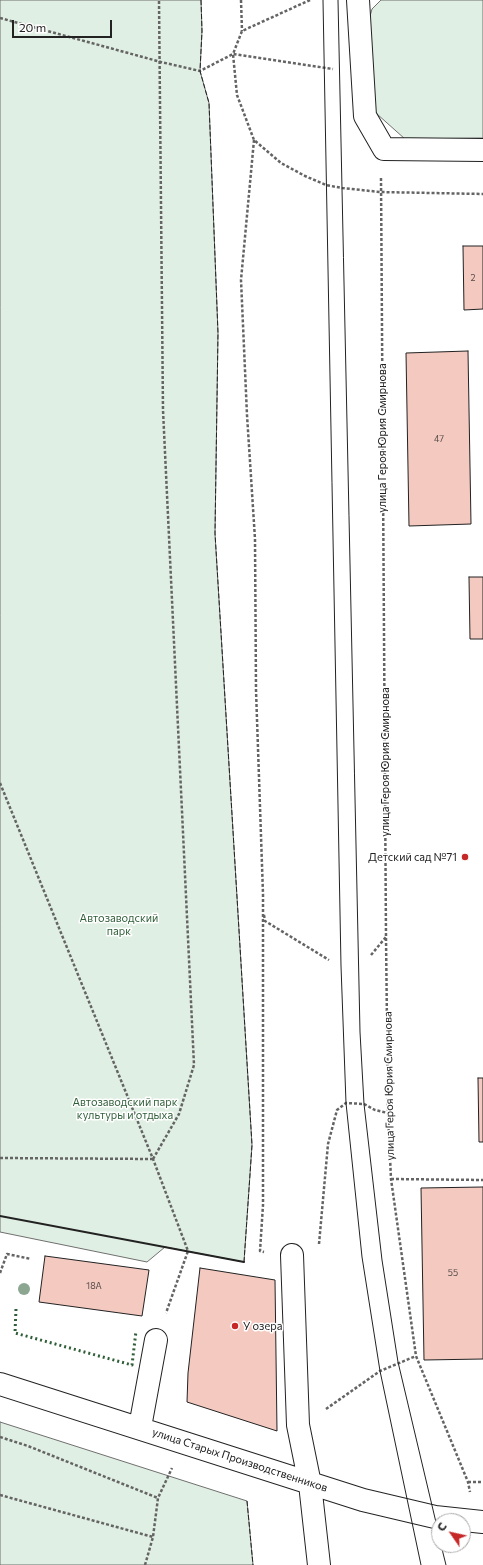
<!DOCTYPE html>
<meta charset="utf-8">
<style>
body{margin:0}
#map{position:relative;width:483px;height:1565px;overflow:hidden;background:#fff;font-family:Commissioner,sans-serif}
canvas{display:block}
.north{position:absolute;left:431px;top:1513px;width:40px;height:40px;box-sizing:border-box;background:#fff;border:1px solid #a7a7a7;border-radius:50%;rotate:304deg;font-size:11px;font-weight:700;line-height:16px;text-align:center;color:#222}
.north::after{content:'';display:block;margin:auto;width:14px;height:18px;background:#c62828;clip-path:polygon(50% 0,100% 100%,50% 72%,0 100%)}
.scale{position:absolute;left:12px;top:20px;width:100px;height:18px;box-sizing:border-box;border:2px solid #222;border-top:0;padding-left:5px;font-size:12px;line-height:14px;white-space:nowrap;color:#222;-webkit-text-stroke:3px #fff;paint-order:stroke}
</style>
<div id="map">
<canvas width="483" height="1565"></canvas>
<div class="north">С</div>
<div class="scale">20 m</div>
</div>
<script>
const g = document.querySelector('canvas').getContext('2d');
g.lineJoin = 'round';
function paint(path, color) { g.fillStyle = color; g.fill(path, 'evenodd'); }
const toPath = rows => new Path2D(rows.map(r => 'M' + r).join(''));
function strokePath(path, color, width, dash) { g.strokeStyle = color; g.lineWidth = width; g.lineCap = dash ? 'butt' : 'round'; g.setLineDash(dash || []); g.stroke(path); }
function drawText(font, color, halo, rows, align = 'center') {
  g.font = font + ' Commissioner,sans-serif'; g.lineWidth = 3; g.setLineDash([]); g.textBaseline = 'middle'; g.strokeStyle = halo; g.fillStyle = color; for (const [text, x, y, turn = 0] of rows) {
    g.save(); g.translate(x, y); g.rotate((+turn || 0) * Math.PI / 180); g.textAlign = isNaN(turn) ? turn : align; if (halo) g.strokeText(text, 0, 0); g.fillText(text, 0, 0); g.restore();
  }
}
const green = toPath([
 [0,0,201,0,202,31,200,71,209,103,218,333,215,534,252,1145,244,1262,165,1247,147,1262,0,1232,0,0],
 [381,0,483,0,483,138,405,139,377,114,368,99,367,27,372,9,381,0],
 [0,1422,247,1501,253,1565,0,1565,0,1422]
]);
const building = toPath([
 [463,246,483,246,483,309,464,310,463,246],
 [468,351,471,524,409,526,406,353,468,351],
 [469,577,483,577,483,639,470,639,469,577],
 [478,1078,483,1078,483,1142,479,1142,478,1078],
 [483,1187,483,1359,424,1360,421,1188,483,1187],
 [45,1256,149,1270,142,1316,39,1302,45,1256],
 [200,1268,275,1280,277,1431,187,1402,188,1373,200,1268]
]);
const path = toPath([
 [241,0,242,31],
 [310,0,242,31,233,54,333,69],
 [0,18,161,62,200,71,233,54,237,95,254,140,281,163,305,176,326,185,342,188,380,192,483,194],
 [254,140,241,280,247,415,255,539,256,690,263,894,263,1205,260,1251,264,1252],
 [381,178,386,937,388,1113,391,1179,416,1356,468,1482,470,1492],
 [0,783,153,1159,188,1251,166,1313],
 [264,915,265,921,329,960],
 [371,955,386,937],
 [0,1158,153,1159],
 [153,1159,179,1114,194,1065,163,410,159,0],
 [391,1179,483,1180],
 [319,1244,328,1144,337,1110,346,1103,364,1104,375,1110,388,1113],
 [0,1273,7,1254,31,1259],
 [326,1409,380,1371,416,1356],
 [0,1437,28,1446,158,1498],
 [468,1482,483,1482],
 [0,1495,153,1537],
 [145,1565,153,1537,158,1498,172,1468]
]);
const minor = toPath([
 [358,0,365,116,384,149,483,150],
 [292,1255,298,1425,310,1484,319,1565],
 [0,1384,363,1500,435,1517,483,1522],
 [140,1427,156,1340]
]);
const tram = toPath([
 [323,0,341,966,346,1103,362,1257,380,1371,421,1565],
 [338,0,360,1032,364,1104,382,1260,398,1362,439,1535],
 [441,1545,446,1565]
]);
const hedge = toPath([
 [16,1309,15,1333,132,1365,136,1331]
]);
const fence = toPath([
 [201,0,202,31,200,71,209,103,218,333,215,533,252,1145,244,1262],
 [247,1501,253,1565]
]);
const wall = toPath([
 [0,1216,244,1262]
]);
const trees = [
 [24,1289]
];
const markers = [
 [465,857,4,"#c62828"],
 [235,1326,4,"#c62828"]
];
const numberNames = [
 ["2",473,278],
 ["47",439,439],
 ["55",453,1273],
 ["18А",94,1286]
];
const streetNames = [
 ["улица Героя Юрия Смирнова",382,438,-90],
 ["улица Героя Юрия Смирнова",385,762,-90],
 ["улица Героя Юрия Смирнова",389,1086,-91],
 ["улица Старых Производственников",240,1460,18]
];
const poiNames = [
 ["Детский сад №71",457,857],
 ["У озера",243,1326,"left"]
];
const parkNames = [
 ["Автозаводский",119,918],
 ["парк",119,931],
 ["Автозаводский парк",125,1102],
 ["культуры и отдыха",125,1115]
];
paint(green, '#e0efe3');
strokePath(green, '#6f6f6f', 1);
paint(building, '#f3c9c0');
strokePath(building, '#222', 1);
strokePath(minor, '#222', 24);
strokePath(path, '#646464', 2.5, [3, 2]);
strokePath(minor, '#fff', 22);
strokePath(tram, '#222', 1);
strokePath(hedge, '#2f5e38', 3, [2, 3]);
strokePath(fence, '#222', 1, [5, 2]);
strokePath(wall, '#222', 2);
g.fillStyle = '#8da692';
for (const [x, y] of trees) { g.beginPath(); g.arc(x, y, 6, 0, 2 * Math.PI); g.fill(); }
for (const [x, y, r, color] of markers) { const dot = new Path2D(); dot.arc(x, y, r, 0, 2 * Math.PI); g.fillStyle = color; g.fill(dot); strokePath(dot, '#fff', 1.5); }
drawText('9px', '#564c4a', null, numberNames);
drawText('11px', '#222', '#fff', streetNames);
drawText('11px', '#222', '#fff', poiNames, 'right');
drawText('11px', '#2f5e38', '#fff', parkNames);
</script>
